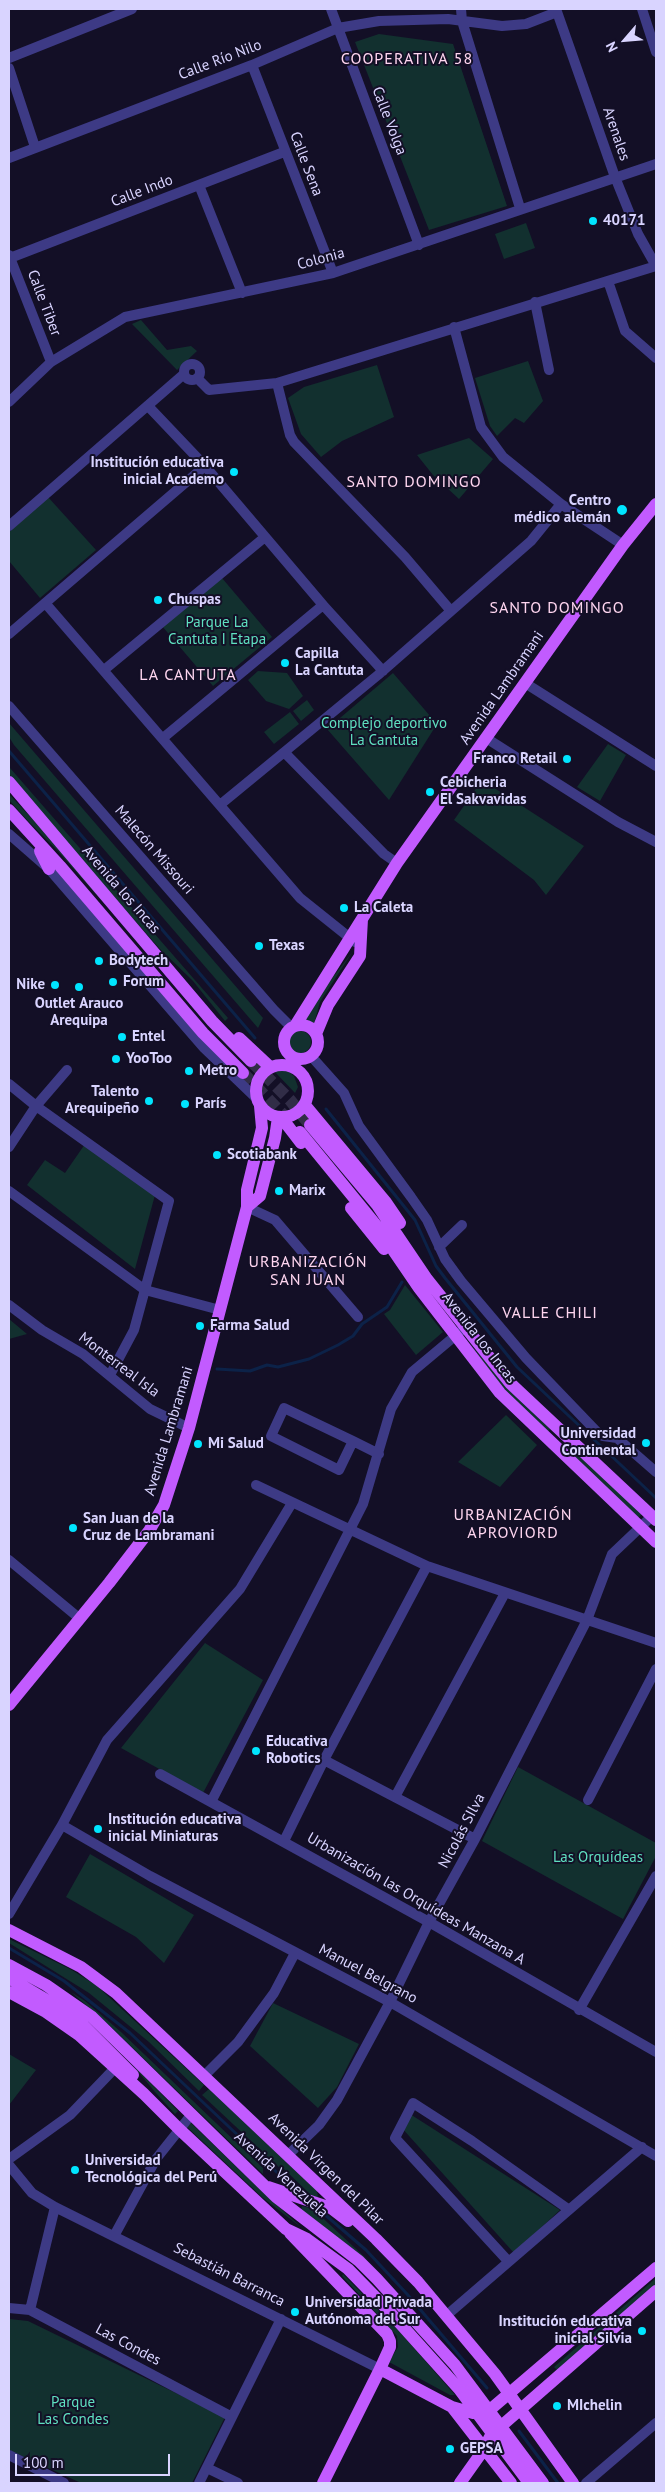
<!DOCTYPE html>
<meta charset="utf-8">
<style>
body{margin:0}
#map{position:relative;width:665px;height:2492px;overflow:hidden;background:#130f26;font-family:"PT Sans",sans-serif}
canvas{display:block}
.frame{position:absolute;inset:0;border:10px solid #d9d4ff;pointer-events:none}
.north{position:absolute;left:600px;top:15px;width:50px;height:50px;-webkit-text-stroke:4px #130f26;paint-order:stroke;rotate:243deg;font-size:14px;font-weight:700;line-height:20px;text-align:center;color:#d9d4ff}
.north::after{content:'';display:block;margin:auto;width:18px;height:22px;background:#d9d4ff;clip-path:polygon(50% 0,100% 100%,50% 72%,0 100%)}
.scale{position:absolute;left:15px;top:2454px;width:155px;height:22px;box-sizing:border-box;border:2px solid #d9d4ff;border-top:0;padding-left:6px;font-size:15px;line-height:18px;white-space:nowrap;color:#d9d4ff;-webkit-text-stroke:4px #130f26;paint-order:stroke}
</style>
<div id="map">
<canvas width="665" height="2492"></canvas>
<div class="frame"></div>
<div class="north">N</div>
<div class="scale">100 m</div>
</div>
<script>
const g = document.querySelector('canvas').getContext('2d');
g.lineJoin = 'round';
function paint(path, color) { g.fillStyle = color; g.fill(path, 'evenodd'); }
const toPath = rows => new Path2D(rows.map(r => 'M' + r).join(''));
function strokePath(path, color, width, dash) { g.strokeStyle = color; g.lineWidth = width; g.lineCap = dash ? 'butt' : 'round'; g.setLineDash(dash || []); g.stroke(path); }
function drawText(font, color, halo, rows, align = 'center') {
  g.font = font + ' "PT Sans",sans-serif'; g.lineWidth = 4; g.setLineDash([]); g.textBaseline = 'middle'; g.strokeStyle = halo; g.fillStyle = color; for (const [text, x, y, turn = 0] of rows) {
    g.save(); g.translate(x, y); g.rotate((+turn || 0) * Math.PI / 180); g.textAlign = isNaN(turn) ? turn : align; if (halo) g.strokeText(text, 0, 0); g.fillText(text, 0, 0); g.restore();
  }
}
const green = toPath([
 [379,34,453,44,507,206,429,230,355,42],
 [526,223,535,248,504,259,495,234],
 [141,320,167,350,191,346,197,351,177,370,132,324],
 [528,361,543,401,524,423,515,418,497,436,490,426,475,378],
 [377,365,394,417,342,441,321,457,301,434,288,398,304,387],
 [469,438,493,459,459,499,433,475,417,455],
 [48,497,96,550,40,598,9,561,9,532],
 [222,578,272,637,213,686,162,626],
 [258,671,287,673,303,696,289,709,266,701,248,680],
 [393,673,437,724,389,800,327,729],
 [307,700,314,710,301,721,293,711],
 [290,712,299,724,274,744,264,732],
 [9,723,263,1018,258,1028,14,745,9,737],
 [608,744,626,755,600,801,577,787],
 [10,768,228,1018,225,1021,193,981,159,948,9,777],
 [482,780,584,846,546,895,534,880,454,820],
 [9,794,51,839,107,904,101,900,57,850,28,821,9,800],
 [353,951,320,1002,313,1027,301,1019],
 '289 1042a11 11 0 1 1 22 0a11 11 0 1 1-22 0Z',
 [274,1071,288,1071,294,1076,298,1087,295,1093],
 [85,1144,155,1195,135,1269,27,1185,45,1160,65,1173],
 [405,1285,443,1332,416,1355,384,1314,390,1310],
 [9,1319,27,1334,9,1339],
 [470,1344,507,1386,550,1429,547,1433,504,1390],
 [506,1415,537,1445,500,1487,458,1462],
 [568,1445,642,1514,638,1518,565,1449],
 [205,1643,263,1680,203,1793,121,1748],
 [518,1767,656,1843,656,1856,623,1919,482,1841],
 [90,1854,194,1915,164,1963,136,1937,66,1897],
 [9,1939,70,1969,96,1985,204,2085,199,2091,149,2042,89,1993,9,1943],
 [71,1992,85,2001,121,2032,263,2168,263,2174,110,2026],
 [273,2003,359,2044,337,2087,318,2108,250,2046],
 [9,2054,36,2070,9,2105],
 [131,2063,178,2111,175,2114,155,2092],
 [209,2089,317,2191,318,2197,313,2197,284,2169,282,2170,202,2095],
 [410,2114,560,2210,514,2253,401,2127],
 [191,2123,267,2196,302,2228,263,2198,187,2127],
 [302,2206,313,2209,369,2261,301,2210],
 [343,2274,399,2331,455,2395,450,2395,389,2362,398,2347,397,2336,342,2276],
 [656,2278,656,2289,559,2372,554,2367],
 [9,2319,28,2321,225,2417,192,2483,81,2483,9,2450]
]);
const stream = toPath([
 [9,751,255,1038],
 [326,1109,415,1220,436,1266,445,1278,517,1367,656,1498],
 [217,1369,250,1371,267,1365,278,1367,309,1359,338,1345,353,1336,362,1324,387,1307,402,1282],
 [9,1948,64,1981,130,2033,285,2180],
 [323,2213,366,2250,407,2294,487,2388],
 [519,2431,558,2483]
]);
const majorTunnel = toPath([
 [251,1061,290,1100,310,1125],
 [243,1073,292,1124]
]);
const minor = toPath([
 [331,9,419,245],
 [461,9,462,21,520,208],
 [556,9,615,177,638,234,656,266],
 [642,9,656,52],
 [9,58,132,9],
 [252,65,333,273],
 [9,68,35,147],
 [9,158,252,65,338,28,379,21,448,19,502,26,526,24,557,12],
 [199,185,242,293],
 [9,255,51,362],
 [10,258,284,152],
 [608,281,625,331,656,358],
 [535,302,549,370],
 [454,327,481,427,503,457,561,504,623,545],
 '184 372a8 8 0 1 1 16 0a8 8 0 1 1-16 0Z',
 [197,378,209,390,277,383,656,266],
 [277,383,290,435,294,442,405,557,451,611],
 [9,402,51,362,125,317,333,273,656,164],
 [148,406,205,466,323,605,383,671],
 [9,526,184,374],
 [46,604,300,898,355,942],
 [9,634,205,466],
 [104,670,265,537],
 [525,683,656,766],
 [9,706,274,1010,292,1028],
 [163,738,323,605],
 [486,738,618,822,656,842],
 [285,753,384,854,397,863],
 [221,804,378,675,531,541,561,504],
 [9,834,49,869,204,1048,257,1099],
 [311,1056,344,1093,359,1126,411,1197,427,1220,445,1259,461,1281,526,1358,597,1432,603,1436,617,1438,656,1472],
 [9,1084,36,1106,169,1201,134,1330,110,1375],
 [9,1147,36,1106,67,1070],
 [9,1191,145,1290,220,1310],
 [247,1207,275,1220,358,1317],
 [439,1247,462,1225],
 [9,1305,42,1330,83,1354,150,1409,189,1428],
 [353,1441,339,1470,271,1436,284,1408,353,1441,379,1454],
 [256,1485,427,1566,656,1643],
 [9,1560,79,1618],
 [324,1760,475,1839],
 [160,1774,429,1922,656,2052],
 [395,1797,505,1593],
 [588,1800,656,1669],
 [211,1802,363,1504,391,1409,412,1372,461,1331],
 [62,1825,150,1876,390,2002,656,2156],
 [284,1841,324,1760,427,1566],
 [9,1914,62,1825,107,1740,240,1589,292,1503],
 [579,2010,656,1876],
 [204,2076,238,2042,274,1993,295,1953],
 [288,2155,319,2125,337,2100,390,2002,429,1922,475,1839,587,1620,612,1554,652,1516],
 [9,2159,70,2115,115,2068],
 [9,2165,32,2193,55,2207,380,2369],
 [114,2236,156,2159,191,2115],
 [508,2261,395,2138,413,2103,472,2141,568,2209],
 [9,2308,30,2310,232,2417],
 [30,2310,55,2207],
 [447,2315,642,2147],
 [9,2455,64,2483],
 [207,2468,238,2483],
 [199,2483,281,2319],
 [586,2483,656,2423]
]);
const major = toPath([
 [9,782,212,1021,251,1061],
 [9,810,60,866,203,1033,243,1073],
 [40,851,49,869],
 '284 1042a17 17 0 1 1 34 0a17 17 0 1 1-34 0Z',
 [295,1026,397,863,623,545,656,504],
 [316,1034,328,1005,360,956,362,919],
 [239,1038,270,1067],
 '256 1091a26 26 0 1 1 52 0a26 26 0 1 1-52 0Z',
 [305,1105,385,1201,400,1223],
 [281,1117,301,1143],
 [310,1125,377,1205,427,1279,510,1383,656,1520],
 [300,1132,376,1225,419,1288,500,1393,656,1542],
 [247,1207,260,1196,275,1138,278,1117],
 [351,1208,384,1249],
 [9,1705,109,1583,149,1531,164,1505,189,1428,247,1207,247,1190,262,1128,260,1106],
 [9,1930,81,1967,116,1993,376,2239,418,2282,495,2374,573,2483],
 [9,1965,46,1985,92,2017,276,2197,359,2261,377,2279,455,2365,543,2483],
 [9,1978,65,2011,85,2027,133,2075],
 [9,1992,46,2012,79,2035,144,2094,179,2129,286,2229,307,2239,348,2269,388,2310,459,2389,529,2483],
 [268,2187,331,2208,348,2221],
 [290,2233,387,2334,390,2341,390,2347,380,2369,323,2483],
 [380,2369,452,2407,511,2483],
 [452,2407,473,2413,492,2408,656,2268],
 [460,2483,482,2452,491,2435,656,2291]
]);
const markers = [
 [593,221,5,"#00e5ff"],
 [234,472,5,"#00e5ff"],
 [622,510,6,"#00e5ff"],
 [158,600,5,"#00e5ff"],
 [285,663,5,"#00e5ff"],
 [567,759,5,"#00e5ff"],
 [430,792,5,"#00e5ff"],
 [344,908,5,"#00e5ff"],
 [259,946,5,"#00e5ff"],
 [99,961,5,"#00e5ff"],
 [113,982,5,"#00e5ff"],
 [55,985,5,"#00e5ff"],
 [79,987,5,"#00e5ff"],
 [122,1037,5,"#00e5ff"],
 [116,1059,5,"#00e5ff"],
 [189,1071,5,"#00e5ff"],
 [149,1101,5,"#00e5ff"],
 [185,1104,5,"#00e5ff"],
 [217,1155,5,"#00e5ff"],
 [279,1191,5,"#00e5ff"],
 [200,1326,5,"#00e5ff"],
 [646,1443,5,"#00e5ff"],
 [198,1444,5,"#00e5ff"],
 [73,1528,5,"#00e5ff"],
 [256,1751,5,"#00e5ff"],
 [98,1829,5,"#00e5ff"],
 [75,2170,5,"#00e5ff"],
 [295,2312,5,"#00e5ff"],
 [642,2331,5,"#00e5ff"],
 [557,2406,5,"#00e5ff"],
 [450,2449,5,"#00e5ff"]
];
const streetNames = [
 ["Calle Río Nilo",220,60,-21],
 ["Calle Volga",389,121,69],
 ["Arenales",616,134,71],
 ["Calle Sena",306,164,69],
 ["Calle Indo",142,191,-21],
 ["Colonia",321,259,-15],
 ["Calle Tiber",44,303,69],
 ["Avenida Lambramani",502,688,-55],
 ["Malecón Missouri",154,850,49],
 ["Avenida los Incas",121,890,49],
 ["Avenida los Incas",479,1338,52],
 ["Monterreal Isla",119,1365,37],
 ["Avenida Lambramani",169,1431,-73],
 ["Nicolás SIlva",462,1831,-62],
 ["Urbanización las Orquídeas Manzana A",416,1899,30],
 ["Manuel Belgrano",368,1974,28],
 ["Avenida Virgen del Pilar",326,2169,44],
 ["Avenida Venezuela",281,2175,42],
 ["Sebastián Barranca",229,2275,27],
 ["Las Condes",128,2345,28]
];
const poiNames = [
 ["40171",603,221],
 ["Institución educativa",224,463,"right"],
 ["inicial Academo",224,480,"right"],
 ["Centro",611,501,"right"],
 ["médico alemán",611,518,"right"],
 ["Chuspas",168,600],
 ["Capilla",295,654],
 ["La Cantuta",295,671],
 ["Franco Retail",557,759,"right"],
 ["Cebicheria",440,783],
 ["El Sakvavidas",440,800],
 ["La Caleta",354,908],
 ["Texas",269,946],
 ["Bodytech",109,961],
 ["Forum",123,982],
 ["Nike",45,985,"right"],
 ["Outlet Arauco",79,1004,"center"],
 ["Arequipa",79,1021,"center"],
 ["Entel",132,1037],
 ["YooToo",126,1059],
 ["Metro",199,1071],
 ["Talento",139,1092,"right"],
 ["Arequipeño",139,1109,"right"],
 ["París",195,1104],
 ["Scotiabank",227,1155],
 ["Marix",289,1191],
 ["Farma Salud",210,1326],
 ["Universidad",636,1434,"right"],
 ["Continental",636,1451,"right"],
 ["Mi Salud",208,1444],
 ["San Juan de la",83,1519],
 ["Cruz de Lambramani",83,1536],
 ["Educativa",266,1742],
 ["Robotics",266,1759],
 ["Institución educativa",108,1820],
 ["inicial Miniaturas",108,1837],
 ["Universidad",85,2161],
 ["Tecnológica del Perú",85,2178],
 ["Universidad Privada",305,2303],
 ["Autónoma del Sur",305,2320],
 ["Institución educativa",632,2322,"right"],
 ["inicial Silvia",632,2339,"right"],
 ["MIchelin",567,2406],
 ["GEPSA",460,2449]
];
const parkNames = [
 ["Parque La",217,623],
 ["Cantuta I Etapa",217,640],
 ["Complejo deportivo",384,724],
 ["La Cantuta",384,741],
 ["Las Orquídeas",598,1858],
 ["Parque",73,2403],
 ["Las Condes",73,2420]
];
const neighbourhoodNames = [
 ["COOPERATIVA 58",407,59],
 ["SANTO DOMINGO",414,482],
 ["SANTO DOMINGO",557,608],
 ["LA CANTUTA",188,675],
 ["URBANIZACIÓN",308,1262],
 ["SAN JUAN",308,1280],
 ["VALLE CHILI",550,1313],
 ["URBANIZACIÓN",513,1515],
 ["APROVIORD",513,1533]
];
paint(green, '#12302f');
strokePath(stream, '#0c2248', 3);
strokePath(majorTunnel, '#312d47', 12, [12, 6]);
strokePath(minor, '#3d3a85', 10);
strokePath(major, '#c25bff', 12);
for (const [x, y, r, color] of markers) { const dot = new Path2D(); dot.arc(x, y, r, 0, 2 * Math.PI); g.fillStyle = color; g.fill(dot); strokePath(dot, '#130f26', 2); }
drawText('15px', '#d9d4ff', '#130f26', streetNames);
drawText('bold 15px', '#d9d4ff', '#130f26', poiNames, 'left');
drawText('15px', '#5fe0c0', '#130f26', parkNames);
g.letterSpacing = '1px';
drawText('16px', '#ffd6f0', '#130f26', neighbourhoodNames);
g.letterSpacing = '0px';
</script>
